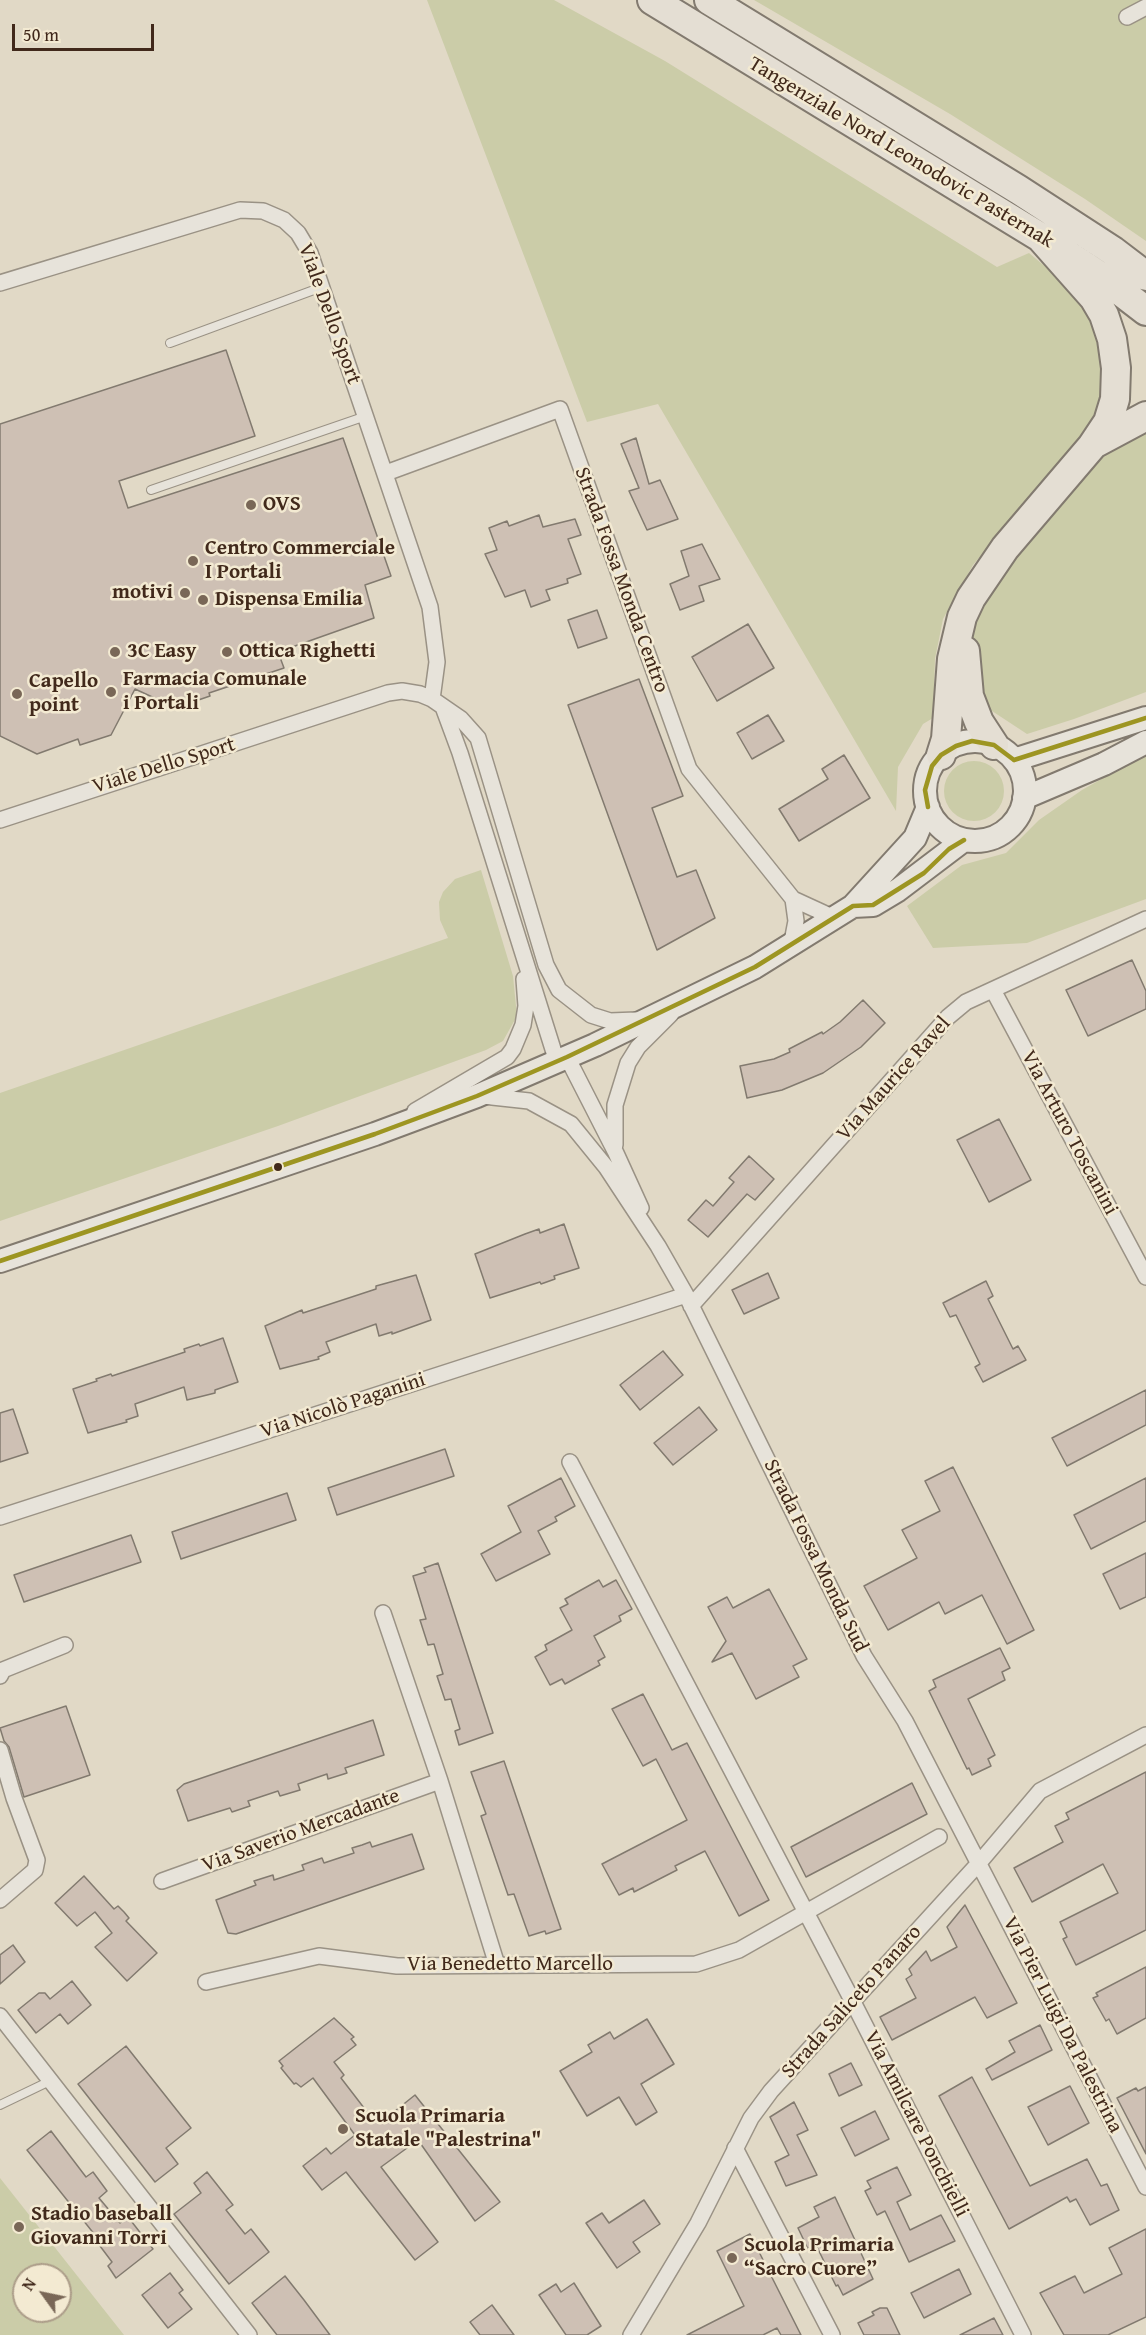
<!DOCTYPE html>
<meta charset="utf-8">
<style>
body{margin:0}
#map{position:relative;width:1146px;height:2335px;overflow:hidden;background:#e1d9c6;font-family:"Gentium Book Plus",serif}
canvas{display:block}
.north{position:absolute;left:12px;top:2263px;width:60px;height:60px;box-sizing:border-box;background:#f3ead2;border:2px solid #ac9d89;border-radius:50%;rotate:303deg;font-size:16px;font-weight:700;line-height:24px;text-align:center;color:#41291b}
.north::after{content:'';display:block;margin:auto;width:21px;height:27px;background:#796757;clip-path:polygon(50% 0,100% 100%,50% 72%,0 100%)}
.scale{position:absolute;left:12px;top:24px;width:142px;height:27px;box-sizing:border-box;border:3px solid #41291b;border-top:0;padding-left:8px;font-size:18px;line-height:21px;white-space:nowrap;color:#41291b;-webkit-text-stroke:4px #f3ead2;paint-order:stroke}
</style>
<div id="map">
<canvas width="1146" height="2335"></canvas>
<div class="north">N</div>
<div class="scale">50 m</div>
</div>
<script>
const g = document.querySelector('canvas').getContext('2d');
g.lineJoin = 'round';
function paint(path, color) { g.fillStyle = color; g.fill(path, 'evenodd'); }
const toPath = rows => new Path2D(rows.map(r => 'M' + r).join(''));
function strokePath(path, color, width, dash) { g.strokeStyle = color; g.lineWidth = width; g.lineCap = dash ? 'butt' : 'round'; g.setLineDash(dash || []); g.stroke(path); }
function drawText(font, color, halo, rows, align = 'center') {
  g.font = font + ' "Gentium Book Plus",serif'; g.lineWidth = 5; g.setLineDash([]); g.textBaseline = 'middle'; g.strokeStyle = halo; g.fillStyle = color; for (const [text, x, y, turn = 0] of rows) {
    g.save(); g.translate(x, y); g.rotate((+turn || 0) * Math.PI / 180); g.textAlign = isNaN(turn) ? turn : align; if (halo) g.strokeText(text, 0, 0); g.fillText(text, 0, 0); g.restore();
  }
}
const green = toPath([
 [427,0,554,0,665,61,997,267,1029,253,1083,298,1098,324,1107,370,1099,406,1084,432,973,565,943,619,935,659,933,718,923,724,898,767,896,811,658,404,587,422],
 [754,0,1146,0,1146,241,1085,199,950,114],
 [1146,425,1146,692,1074,719,1027,734,992,711,982,712,972,640,975,616,983,594,1094,458],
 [1146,754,1146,899,1027,943,933,948,907,906,962,865,1006,853,1039,820,1082,790],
 '944 791a30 30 0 1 1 60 0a30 30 0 1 1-60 0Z',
 [481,870,513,976,517,1016,503,1041,486,1050,278,1126,0,1221,0,1093,448,938,440,920,439,902,443,892,455,879],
 [0,2178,124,2335,0,2335],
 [24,2275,60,2275,60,2311,24,2311]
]);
const building = toPath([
 [226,350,255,436,119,481,128,508,343,438,391,576,365,585,374,618,278,652,284,668,209,693,210,696,181,706,176,708,135,689,111,735,80,745,78,739,37,754,0,736,0,424,226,350],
 [636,438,649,484,660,480,678,519,647,530,629,491,639,488,621,444,636,438],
 [539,515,543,527,575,519,581,535,568,539,581,574,567,579,568,583,546,590,550,600,531,607,525,590,505,597,485,554,497,550,489,528,507,521,509,526,539,515],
 [702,544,720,579,699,586,704,601,680,610,670,584,689,576,681,551,702,544],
 [597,610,607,638,578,648,568,620,597,610],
 [748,624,774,668,717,701,692,657,748,624],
 [639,679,683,796,652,808,677,877,696,870,715,918,657,950,568,705,639,679],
 [768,715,784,741,752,759,737,733,768,715],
 [844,755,870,798,799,841,779,809,828,779,822,769,844,755],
 [1132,960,1146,991,1146,1009,1088,1036,1066,990,1132,960],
 [863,1000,885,1023,861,1047,823,1073,782,1090,747,1098,740,1066,774,1059,790,1052,789,1049,822,1032,823,1034,840,1022,863,1000],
 [999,1119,1031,1180,989,1202,957,1140,999,1119],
 [749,1156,774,1179,755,1200,747,1194,708,1237,688,1220,706,1200,713,1206,734,1182,729,1178,749,1156],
 [564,1224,579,1268,554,1276,555,1279,541,1284,540,1282,490,1298,475,1254,525,1234,539,1229,540,1233,564,1224],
 [768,1273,779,1298,744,1314,732,1290,768,1273],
 [416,1275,431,1320,392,1334,392,1332,379,1336,376,1324,326,1342,330,1352,318,1357,319,1359,280,1369,265,1326,302,1310,303,1313,376,1289,376,1286,416,1275],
 [986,1281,993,1296,988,1299,1013,1349,1018,1346,1026,1360,983,1382,975,1367,980,1364,956,1315,950,1317,943,1303,986,1281],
 [223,1338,238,1382,215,1390,215,1393,187,1400,184,1387,135,1404,138,1416,126,1420,127,1422,88,1433,73,1389,97,1381,96,1379,111,1374,112,1376,185,1352,184,1349,199,1344,200,1346,223,1338],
 [663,1351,683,1375,640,1410,620,1385,663,1351],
 [1146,1390,1146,1425,1067,1466,1052,1438,1146,1390],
 [699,1407,717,1430,673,1465,654,1443,699,1407],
 [13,1409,28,1453,0,1462,0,1413,13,1409],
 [445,1449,454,1476,337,1515,328,1488,445,1449],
 [953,1467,1034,1630,1007,1644,982,1595,945,1614,939,1602,888,1630,864,1586,917,1558,902,1530,940,1511,925,1481,953,1467],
 [561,1478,575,1506,555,1517,557,1521,538,1531,550,1554,496,1581,481,1554,521,1532,508,1506,561,1478],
 [1146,1478,1146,1521,1091,1549,1074,1515,1146,1478],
 [287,1493,296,1520,181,1559,172,1532,287,1493],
 [131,1535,141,1562,24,1602,14,1575,131,1535],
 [1146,1553,1146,1597,1120,1609,1103,1574,1146,1553],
 [438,1563,493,1733,459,1745,455,1731,460,1729,451,1699,445,1700,437,1676,443,1674,434,1644,428,1645,420,1620,426,1619,413,1576,426,1572,424,1568,438,1563],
 [599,1580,603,1587,616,1580,632,1609,619,1616,621,1621,594,1636,605,1657,598,1661,600,1665,565,1684,562,1679,550,1685,535,1657,547,1650,545,1645,572,1630,560,1608,568,1604,565,1599,599,1580],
 [769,1589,807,1659,793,1666,799,1677,756,1699,732,1653,712,1662,726,1641,708,1607,727,1597,733,1608,769,1589],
 [1000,1648,1010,1668,1002,1672,1005,1680,968,1699,995,1755,988,1759,991,1766,972,1775,969,1768,967,1769,929,1691,936,1687,933,1680,1000,1648],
 [643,1694,672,1750,687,1743,769,1900,739,1916,705,1851,675,1866,677,1870,634,1892,633,1888,619,1895,602,1864,687,1820,656,1759,643,1766,612,1709,643,1694],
 [66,1706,90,1775,24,1797,9,1747,4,1741,0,1728,66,1706],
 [373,1720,384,1755,345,1768,347,1773,328,1779,327,1774,298,1784,300,1790,280,1796,278,1791,248,1801,250,1806,232,1812,230,1808,188,1821,177,1790,184,1784,373,1720],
 [504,1761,561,1929,546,1934,545,1931,529,1936,514,1894,508,1895,481,1816,486,1814,471,1772,504,1761],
 [1146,1772,1146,1930,1076,1965,1063,1939,1067,1937,1060,1922,1118,1893,1103,1864,1032,1902,1014,1868,1063,1842,1055,1826,1069,1819,1066,1813,1146,1772],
 [912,1783,927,1814,806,1877,791,1847,912,1783],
 [412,1834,424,1869,236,1934,228,1933,216,1900,256,1885,254,1881,273,1875,274,1880,304,1870,302,1865,322,1858,324,1863,354,1853,352,1848,362,1845,370,1842,372,1847,412,1834],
 [84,1876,114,1909,118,1906,124,1912,129,1918,126,1921,157,1953,127,1981,95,1947,112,1933,95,1912,77,1926,55,1903,84,1876],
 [965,1905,1017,2003,987,2018,975,1997,892,2040,880,2017,916,1998,906,1979,912,1975,909,1969,926,1951,931,1961,957,1947,947,1927,965,1905],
 [13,1945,25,1962,0,1984,0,1955,13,1945],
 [1146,1967,1146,2018,1117,2034,1109,2019,1106,2021,1093,1998,1098,1996,1096,1993,1146,1967],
 [72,1981,91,2005,68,2024,60,2014,36,2033,18,2010,39,1993,45,1993,50,1999,72,1981],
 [334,2018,354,2037,351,2039,356,2045,334,2062,344,2075,341,2078,371,2117,374,2115,380,2123,415,2095,500,2202,475,2221,418,2140,381,2167,438,2242,415,2260,346,2172,322,2190,303,2166,326,2148,331,2154,355,2135,313,2078,301,2087,296,2083,294,2084,281,2068,283,2066,279,2061,334,2018],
 [647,2019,674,2064,641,2084,657,2112,636,2125,619,2097,587,2116,560,2071,592,2052,588,2045,610,2032,614,2039,647,2019],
 [1040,2025,1052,2050,992,2080,986,2069,1015,2052,1009,2041,1040,2025],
 [126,2046,191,2128,166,2148,178,2164,155,2182,78,2084,126,2046],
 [851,2063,862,2085,839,2096,829,2074,851,2063],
 [972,2077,1030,2186,1087,2159,1101,2186,1107,2184,1119,2210,1090,2225,1076,2199,1070,2202,1067,2197,1009,2229,939,2096,972,2077],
 [1070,2086,1089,2123,1048,2145,1028,2107,1070,2086],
 [1146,2087,1146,2154,1117,2098,1136,2088,1138,2091,1146,2087],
 [794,2102,808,2130,797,2135,817,2175,786,2186,775,2162,789,2155,770,2117,794,2102],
 [875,2111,889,2139,855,2156,841,2128,875,2111],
 [51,2131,86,2177,93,2172,107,2191,99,2198,120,2223,128,2217,153,2249,116,2278,108,2266,112,2262,97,2242,99,2240,27,2150,51,2131],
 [897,2167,911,2195,897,2202,910,2230,941,2215,955,2241,909,2262,885,2211,877,2215,865,2191,871,2188,867,2181,897,2167],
 [207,2172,233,2205,226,2210,245,2234,251,2229,269,2252,229,2284,174,2214,201,2193,194,2183,207,2172],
 [835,2197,873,2279,843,2295,838,2285,836,2286,816,2245,808,2249,798,2228,819,2217,814,2207,835,2197],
 [644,2200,660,2224,633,2242,640,2252,617,2268,586,2223,602,2213,609,2223,644,2200],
 [1146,2229,1146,2317,1108,2335,1064,2335,1040,2293,1075,2276,1084,2293,1122,2274,1109,2248,1146,2229],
 [750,2234,801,2335,781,2335,777,2328,763,2335,687,2335,744,2306,717,2251,750,2234],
 [959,2269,971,2294,924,2318,911,2293,959,2269],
 [170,2273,183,2290,179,2293,192,2309,168,2328,142,2295,170,2273],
 [285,2276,304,2300,330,2335,277,2335,252,2303,285,2276],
 [574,2283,601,2326,587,2335,566,2335,539,2295,556,2284,561,2292,574,2283],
 [492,2305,514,2335,480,2335,470,2322,492,2305],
 [880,2308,887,2308,900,2335,864,2335,858,2323,874,2315,872,2312,880,2308],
 [994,2318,1003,2335,960,2335,994,2318]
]);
const lane = toPath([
 [170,343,322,287],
 [151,490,366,416],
 [0,2105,50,2081]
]);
const street = toPath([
 [1127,17,1146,7],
 [0,283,240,210,263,211,284,220,298,233,310,253,430,607,437,662,432,699],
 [386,473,560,409,689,769,793,899,830,916,836,917],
 [443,707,460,753,557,1062],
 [0,820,388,693,402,691,420,694,432,699,461,719,478,738,546,965,559,990,591,1015,610,1021,636,1020],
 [791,947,796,921,793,899],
 [993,990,1146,1277],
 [567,1057,615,1151,641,1208],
 [483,1096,529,1101,571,1124,606,1167,658,1246,686,1295,864,1656,905,1721,1146,2187],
 [415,1111,507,1057,513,1049,523,1025,526,1006,524,979],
 [615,1145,615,1105,628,1063,638,1047,671,1014],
 [691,1306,948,1017,966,1002,1146,919],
 [570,1462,852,2000,1023,2335],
 [0,1517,686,1295],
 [383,1613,440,1781,497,1965],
 [0,1676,3,1670,65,1645],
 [0,1750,14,1798,37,1860,35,1870,0,1900],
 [162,1881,440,1781],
 [206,1982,319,1956,397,1966,696,1964,739,1950,939,1837],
 [0,2016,249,2335],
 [735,2148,832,2335],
 [631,2335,698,2223,751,2118,771,2091,979,1863,1040,1791,1146,1735]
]);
const secondary = toPath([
 '925 791a50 50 0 1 1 100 0a50 50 0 1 1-100 0Z',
 [1014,760,1146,718],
 [1024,798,1104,764,1146,742],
 [853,906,873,905,898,890,964,840],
 [0,1261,375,1134,477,1096,595,1045,755,967,853,906,915,838,928,807]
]);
const highway = toPath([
 [652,0,1040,237,1103,278,1146,311],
 [709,0,1019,190,1113,251,1146,276],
 [1094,444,1146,416],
 [965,651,969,696,979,722,994,745],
 [941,755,946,739,952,659,962,617,971,598,1005,548,1092,446,1108,422,1115,399,1116,368,1112,339,1104,315,1094,298,1040,237]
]);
const bus1 = toPath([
 [1014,760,1146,718],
 [928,807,925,790,932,766,941,755,956,746,972,741,994,745,1014,760],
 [0,1261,375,1134,477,1096,567,1057,755,967,853,906,873,905,924,873,949,849,964,840]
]);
const markers = [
 [251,505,6,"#796757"],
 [193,561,6,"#796757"],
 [185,593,6,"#796757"],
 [203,600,6,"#796757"],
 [115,652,6,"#796757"],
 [227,652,6,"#796757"],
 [111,692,6,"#796757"],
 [17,694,6,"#796757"],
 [278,1167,5,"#41291b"],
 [343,2129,6,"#796757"],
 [19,2227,6,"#796757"],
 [732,2258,6,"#796757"]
];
const streetNames = [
 ["Tangenziale Nord Leonodovic Pasternak",901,153,31],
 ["Viale Dello Sport",329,314,70],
 ["Strada Fossa Monda Centro",621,580,70],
 ["Viale Dello Sport",164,766,-17],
 ["Via Maurice Ravel",894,1079,-48],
 ["Via Arturo Toscanini",1069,1133,62],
 ["Via Nicolò Paganini",343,1406,-18],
 ["Strada Fossa Monda Sud",815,1556,64],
 ["Via Saverio Mercadante",301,1831,-20],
 ["Via Benedetto Marcello",510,1965],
 ["Strada Saliceto Panaro",852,2002,-48],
 ["Via Pier Luigi Da Palestrina",1062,2025,63],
 ["Via Amilcare Ponchielli",916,2124,63]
];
const poiNames = [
 ["OVS",263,505],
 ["Centro Commerciale",205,549],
 ["I Portali",205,573],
 ["motivi",173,593,"right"],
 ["Dispensa Emilia",215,600],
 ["3C Easy",127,652],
 ["Ottica Righetti",239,652],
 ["Farmacia Comunale",123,680],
 ["i Portali",123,704],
 ["Capello",29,682],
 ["point",29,706],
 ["Scuola Primaria",355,2117],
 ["Statale \"Palestrina\"",355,2141],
 ["Stadio baseball",31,2215],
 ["Giovanni Torri",31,2239],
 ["Scuola Primaria",744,2246],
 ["“Sacro Cuore”",744,2270]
];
paint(green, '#cbcca8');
paint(building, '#cec0b4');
strokePath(building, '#827a6f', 1.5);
strokePath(lane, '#9a9285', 10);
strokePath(street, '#9a9285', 18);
strokePath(secondary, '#827a6f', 26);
strokePath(highway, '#827a6f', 32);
strokePath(lane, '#e7e3da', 8);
strokePath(street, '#e7e3da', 15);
strokePath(secondary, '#e7e3da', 22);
strokePath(highway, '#e4ded3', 28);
strokePath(bus1, '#9d9522', 4.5);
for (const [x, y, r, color] of markers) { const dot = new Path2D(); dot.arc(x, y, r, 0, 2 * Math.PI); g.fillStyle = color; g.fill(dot); strokePath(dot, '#f3ead2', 2); }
drawText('21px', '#41291b', '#f3ead2', streetNames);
drawText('bold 21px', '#41291b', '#f3ead2', poiNames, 'left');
</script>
